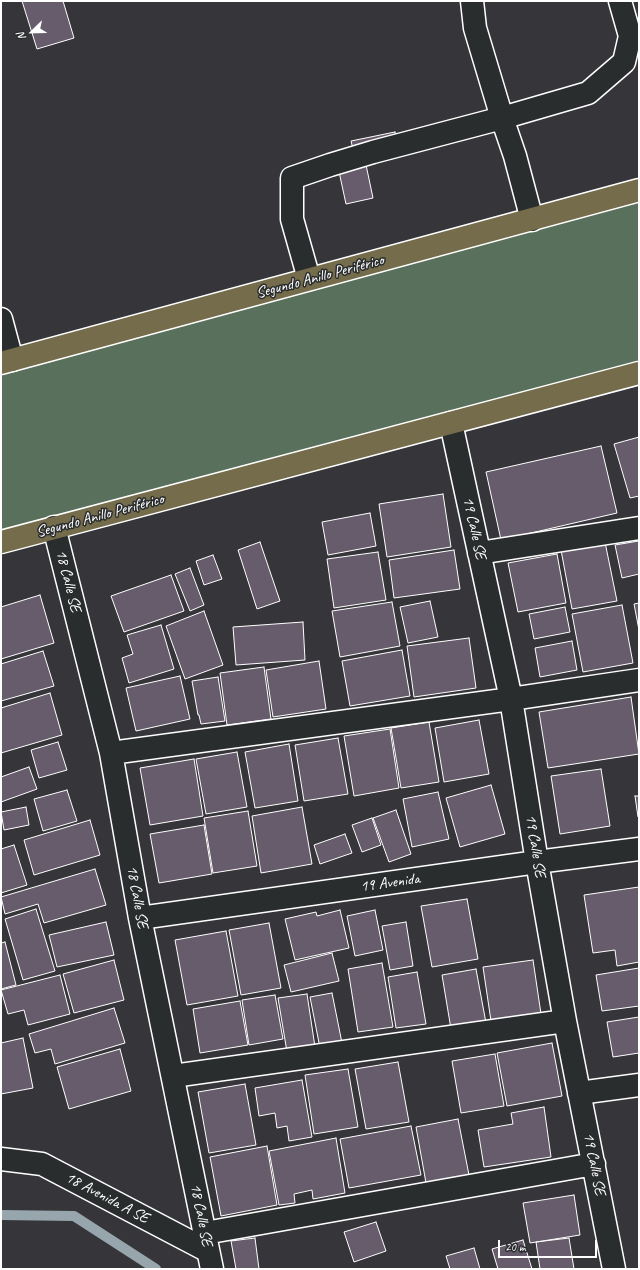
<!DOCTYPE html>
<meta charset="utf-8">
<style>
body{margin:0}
#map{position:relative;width:640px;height:1270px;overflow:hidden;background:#36363a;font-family:Caveat,sans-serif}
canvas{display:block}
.frame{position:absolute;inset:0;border:2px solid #fff;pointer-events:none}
.north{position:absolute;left:12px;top:12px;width:40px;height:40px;-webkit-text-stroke:3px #2a2d2e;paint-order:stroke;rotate:247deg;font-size:11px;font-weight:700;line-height:16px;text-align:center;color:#fff}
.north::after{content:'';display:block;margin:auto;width:14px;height:18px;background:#fff;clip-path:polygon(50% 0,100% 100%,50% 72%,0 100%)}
.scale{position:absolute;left:498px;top:1240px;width:99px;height:18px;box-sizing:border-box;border:2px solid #fff;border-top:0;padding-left:5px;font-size:12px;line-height:14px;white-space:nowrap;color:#fff;-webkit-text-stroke:3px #2a2d2e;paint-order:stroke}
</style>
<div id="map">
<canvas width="640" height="1270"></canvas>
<div class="frame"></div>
<div class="north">N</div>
<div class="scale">20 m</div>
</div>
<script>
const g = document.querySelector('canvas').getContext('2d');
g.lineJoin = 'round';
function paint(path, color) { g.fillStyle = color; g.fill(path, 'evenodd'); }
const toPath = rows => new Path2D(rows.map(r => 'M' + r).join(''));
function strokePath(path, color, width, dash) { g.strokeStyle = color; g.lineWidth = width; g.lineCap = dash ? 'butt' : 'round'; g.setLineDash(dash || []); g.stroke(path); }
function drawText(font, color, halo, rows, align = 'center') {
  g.font = font + ' Caveat,sans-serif'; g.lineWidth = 3; g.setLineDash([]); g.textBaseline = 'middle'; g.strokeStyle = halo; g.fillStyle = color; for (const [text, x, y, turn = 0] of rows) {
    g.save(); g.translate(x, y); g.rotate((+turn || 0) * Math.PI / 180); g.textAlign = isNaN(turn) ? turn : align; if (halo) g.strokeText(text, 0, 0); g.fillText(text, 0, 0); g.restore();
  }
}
const green = toPath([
 [639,193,639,368,1,543,1,365]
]);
const stream = toPath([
 [1,1215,74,1216,156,1269]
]);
const building = toPath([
 [22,1,63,1,74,38,37,49,22,1],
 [395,132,397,144,354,153,351,141,395,132],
 [365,160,373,198,346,204,338,167,365,160],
 [639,437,639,496,630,498,614,444,639,437],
 [601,446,617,513,501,540,486,472,601,446],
 [443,494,451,547,387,557,379,504,443,494],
 [370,513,376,546,328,555,322,522,370,513],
 [639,541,639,574,622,578,615,545,639,541],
 [260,542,280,601,257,609,238,550,260,542],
 [605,542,617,601,572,609,561,550,605,542],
 [454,550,460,589,394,598,389,560,454,550],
 [378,552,386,600,334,608,327,559,378,552],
 [557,554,566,603,518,612,508,563,557,554],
 [213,555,222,579,204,585,196,561,213,555],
 [190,568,204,605,190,611,175,574,190,568],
 [171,575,184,611,124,632,111,596,171,575],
 [40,595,54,643,1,659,1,607,40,595],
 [430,601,438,637,408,643,400,607,430,601],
 [392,602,400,646,340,657,332,611,392,602],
 [639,603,639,630,634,604,639,603],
 [622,605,633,663,583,672,572,614,622,605],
 [565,607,570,632,534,639,529,614,565,607],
 [204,611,223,665,185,679,166,626,204,611],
 [303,622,305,660,236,665,233,627,303,622],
 [161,625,174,669,129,683,122,658,133,654,127,635,161,625],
 [469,638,476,688,414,697,407,646,469,638],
 [572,641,577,670,540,677,535,648,572,641],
 [402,650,410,696,350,706,342,661,402,650],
 [43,651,54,686,1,701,1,664,43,651],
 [319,661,326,709,273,717,266,670,319,661],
 [264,667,271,719,227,725,220,673,264,667],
 [180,676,190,719,136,731,126,688,180,676],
 [218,677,225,721,201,724,199,715,198,715,192,681,218,677],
 [50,693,62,735,1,753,1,708,50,693],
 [631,697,639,754,548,768,539,712,631,697],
 [479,720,489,774,444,782,435,728,479,720],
 [429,722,439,782,401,788,391,728,429,722],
 [390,729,399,788,354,796,344,736,390,729],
 [338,738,348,794,304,801,295,745,338,738],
 [58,742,67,770,39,778,31,750,58,742],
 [289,744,298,801,255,808,245,752,289,744],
 [237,752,247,807,206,814,196,759,237,752],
 [194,759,203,816,150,825,140,768,194,759],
 [29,767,37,789,1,802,1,777,29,767],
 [601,769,610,826,560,834,551,776,601,769],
 [491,785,505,834,460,847,446,798,491,785],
 [67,790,77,821,43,831,34,799,67,790],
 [438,792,449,839,412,847,403,799,438,792],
 [635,796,639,796,639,816,638,817,635,796],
 [26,807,29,825,4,830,1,812,26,807],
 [302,807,312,864,261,873,252,816,302,807],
 [396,810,411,854,389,862,373,818,396,810],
 [248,811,257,866,213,873,204,818,248,811],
 [372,818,381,845,362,852,352,825,372,818],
 [90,820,100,855,34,875,24,840,90,820],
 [204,825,212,874,159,883,150,834,204,825],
 [345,834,352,853,320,864,314,845,345,834],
 [14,845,27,885,1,893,1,849,14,845],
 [95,869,106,905,44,923,38,904,5,914,1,897,95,869],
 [639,887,639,962,617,966,615,950,593,953,584,895,639,887],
 [467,899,478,959,432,967,421,906,467,899],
 [36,909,55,971,23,980,5,919,36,909],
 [340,910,349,948,295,960,285,919,316,912,317,916,340,910],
 [375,910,383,950,355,956,347,916,375,910],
 [106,922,114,955,57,967,49,935,106,922],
 [406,922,413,966,390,970,382,926,406,922],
 [269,923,281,988,241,995,229,930,269,923],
 [226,931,238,996,187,1005,175,940,226,931],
 [5,942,16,985,1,989,1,943,5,942],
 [332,953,339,981,291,992,284,965,332,953],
 [114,960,124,1000,74,1013,63,974,114,960],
 [533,960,541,1014,491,1021,483,967,533,960],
 [382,963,393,1027,358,1032,348,969,382,963],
 [639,968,639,1006,602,1011,596,975,639,968],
 [476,969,486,1023,451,1029,442,975,476,969],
 [417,972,426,1024,396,1028,388,977,417,972],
 [60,975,70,1014,28,1025,24,1010,8,1014,1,990,60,975],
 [332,993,342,1043,320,1048,310,997,332,993],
 [307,994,315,1047,287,1052,278,998,307,994],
 [275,995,283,1039,249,1045,242,1000,275,995],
 [240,1001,248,1045,200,1053,193,1009,240,1001],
 [114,1008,125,1043,55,1064,51,1049,35,1053,29,1034,114,1008],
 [639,1017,639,1053,613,1057,607,1022,639,1017],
 [23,1038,33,1088,1,1094,1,1043,23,1038],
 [552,1043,562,1096,507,1106,497,1053,552,1043],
 [120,1049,131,1091,69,1109,57,1067,120,1049],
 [495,1054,504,1106,461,1113,452,1061,495,1054],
 [398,1062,409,1122,366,1129,355,1069,398,1062],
 [348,1069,358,1127,314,1134,305,1075,348,1069],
 [302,1080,312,1137,289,1141,287,1126,277,1128,275,1113,259,1116,255,1088,302,1080],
 [245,1084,256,1145,209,1153,198,1092,245,1084],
 [544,1107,551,1157,484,1167,478,1130,513,1124,511,1113,544,1107],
 [458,1119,469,1175,426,1183,416,1127,458,1119],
 [411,1126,421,1175,349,1188,340,1139,411,1126],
 [336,1138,345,1193,313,1199,312,1190,294,1194,295,1203,279,1205,269,1151,336,1138],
 [267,1146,277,1205,221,1216,210,1157,267,1146],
 [574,1195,580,1235,530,1243,523,1203,574,1195],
 [376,1222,386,1251,354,1262,344,1232,376,1222],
 [255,1238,259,1269,236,1269,231,1241,255,1238],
 [569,1238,574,1269,540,1269,536,1242,569,1238],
 [523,1240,532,1269,498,1269,492,1249,523,1240],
 [474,1248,480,1269,450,1269,446,1256,474,1248]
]);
const minor = toPath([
 [472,1,475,28,502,118,515,156,532,220],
 [309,279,292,219,292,178,330,165,373,152,502,118,588,93,624,62,630,36,620,1],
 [1,319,12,360],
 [451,423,511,699,537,862,565,1021,614,1269],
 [54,527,111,753,140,918,212,1269],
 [479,553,639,528],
 [111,753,511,699,639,680],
 [140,918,537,862,639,849],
 [173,1076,565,1021],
 [579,1093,639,1085],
 [1,1159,42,1164,208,1251],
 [205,1233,594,1164]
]);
const major = toPath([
 [1,363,639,190],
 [1,542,639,373]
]);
const streetNames = [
 ["Segundo Anillo Periférico",320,277,-15],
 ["Segundo Anillo Periférico",100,516,-15],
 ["19 Calle SE",474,528,78],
 ["18 Calle SE",68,581,76],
 ["19 Calle SE",535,846,81],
 ["19 Avenida",390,883,-8],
 ["18 Calle SE",137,897,80],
 ["19 Calle SE",594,1164,79],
 ["18 Avenida A SE",107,1198,28],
 ["18 Calle SE",201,1215,79]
];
paint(green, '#58705c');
strokePath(stream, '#97a6ad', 10);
paint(building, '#675c6c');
strokePath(building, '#fff', 1);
strokePath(minor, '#fff', 25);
strokePath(major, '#fff', 25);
strokePath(minor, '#2a2d2e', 22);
strokePath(major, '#746c4b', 22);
drawText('16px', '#fff', '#2a2d2e', streetNames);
</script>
